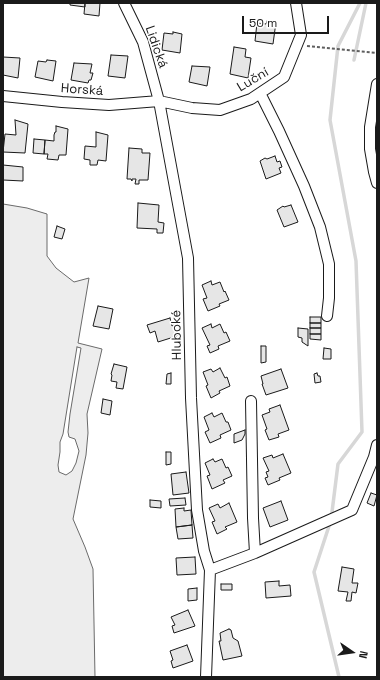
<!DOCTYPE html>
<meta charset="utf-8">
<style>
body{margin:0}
#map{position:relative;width:380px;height:680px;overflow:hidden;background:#fff;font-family:"Space Grotesk",sans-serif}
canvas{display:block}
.frame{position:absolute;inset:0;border:4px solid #1a1a1a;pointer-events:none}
.north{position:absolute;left:332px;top:632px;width:40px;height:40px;-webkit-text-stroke:3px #fff;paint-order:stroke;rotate:103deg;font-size:11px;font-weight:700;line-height:16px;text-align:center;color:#1a1a1a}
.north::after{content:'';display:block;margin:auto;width:14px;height:18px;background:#1a1a1a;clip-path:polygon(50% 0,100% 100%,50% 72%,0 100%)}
.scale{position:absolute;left:242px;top:16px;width:87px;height:18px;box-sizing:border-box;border:2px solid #1a1a1a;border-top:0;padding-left:5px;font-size:12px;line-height:14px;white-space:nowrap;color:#1a1a1a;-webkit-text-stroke:3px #fff;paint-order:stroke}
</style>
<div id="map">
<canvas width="380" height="680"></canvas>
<div class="frame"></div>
<div class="north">N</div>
<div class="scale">50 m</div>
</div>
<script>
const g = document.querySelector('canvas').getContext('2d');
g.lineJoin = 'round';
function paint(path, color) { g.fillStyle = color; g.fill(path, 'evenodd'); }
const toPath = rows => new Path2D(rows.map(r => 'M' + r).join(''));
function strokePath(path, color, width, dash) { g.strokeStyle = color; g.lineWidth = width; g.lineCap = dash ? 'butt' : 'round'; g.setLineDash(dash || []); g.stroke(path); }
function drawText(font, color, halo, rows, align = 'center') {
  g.font = font + ' "Space Grotesk",sans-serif'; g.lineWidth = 3; g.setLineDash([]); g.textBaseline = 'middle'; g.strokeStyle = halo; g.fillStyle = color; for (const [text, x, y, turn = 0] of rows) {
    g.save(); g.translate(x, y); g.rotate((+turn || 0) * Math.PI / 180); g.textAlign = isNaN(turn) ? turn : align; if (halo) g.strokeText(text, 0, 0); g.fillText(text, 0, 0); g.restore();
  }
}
const green = toPath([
 [3,204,27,208,47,214,47,256,56,268,74,282,89,278,78,343,102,349,87,414,88,433,86,455,73,519,85,547,93,569,95,677,3,677,3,204],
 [77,347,81,348,70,414,68,432,69,437,75,439,79,451,76,463,72,471,66,475,59,472,58,465,60,452,60,442,63,434,77,347]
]);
const stream = toPath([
 [354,60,366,3],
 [339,677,314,572,331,520,338,464,362,432,356,261,330,120,338,46,360,3]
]);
const building = toPath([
 [70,3,85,3,85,7,70,5,70,3],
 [85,3,100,3,99,16,84,14,85,3],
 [267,21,276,22,273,44,255,41,257,23,266,24,267,21],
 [173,32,182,34,180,53,162,50,164,33,173,34,173,32],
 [234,47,246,49,245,57,251,58,248,78,230,74,234,47],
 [111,55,128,56,125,78,108,76,111,55],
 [3,57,20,58,18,78,3,75,3,57],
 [47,60,56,61,53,81,35,77,38,61,46,62,47,60],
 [74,63,92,64,90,73,93,73,91,80,89,80,88,83,71,80,74,63],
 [192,66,210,67,207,86,189,82,192,66],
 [15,120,28,124,25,153,3,152,5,134,16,135,15,120],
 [56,126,68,129,66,155,59,155,58,160,47,159,48,154,44,154,45,140,54,141,54,135,55,132,56,132,56,126],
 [96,132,108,135,106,161,98,160,97,165,90,165,90,160,84,159,85,146,96,147,96,132],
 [34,139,45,140,44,154,33,153,34,139],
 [129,148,142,149,142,153,150,153,148,180,139,180,139,184,135,184,136,179,132,179,132,181,131,179,127,179,129,148],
 [275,156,277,162,280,161,282,167,279,168,281,173,266,179,260,161,265,158,267,159,275,156],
 [3,165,23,167,23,181,3,180,3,165],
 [138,203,159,205,158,222,164,223,163,233,157,233,157,229,137,228,138,203],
 [291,205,298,222,284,227,277,210,283,206,284,207,291,205],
 [57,226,65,229,62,239,54,237,57,226],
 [211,281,212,285,220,282,224,292,225,291,229,300,219,304,220,306,208,311,203,299,207,298,202,285,211,281],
 [98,306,113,309,109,329,93,326,98,306],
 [310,317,321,317,321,323,310,323,310,317],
 [170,318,172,326,174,325,177,336,158,342,155,331,150,333,147,325,170,318],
 [310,323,321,323,321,328,310,328,310,323],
 [211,324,212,328,220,324,224,333,226,332,230,341,218,346,219,349,210,353,207,346,210,345,202,328,211,324],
 [298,328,308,329,308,346,302,342,302,338,298,337,298,328],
 [310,328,321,328,321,334,310,334,310,328],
 [310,334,321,334,321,340,310,339,310,334],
 [261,346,266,346,266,362,261,363,261,346],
 [324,348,331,349,331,359,323,359,324,348],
 [114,364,127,367,123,389,116,388,117,382,111,381,112,375,111,374,114,364],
 [220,368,225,378,227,377,230,386,219,391,220,393,211,398,206,386,208,385,203,372,211,369,213,372,220,368],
 [281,369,288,388,266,395,262,384,263,384,261,376,281,369],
 [171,373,171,384,166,384,167,374,171,373],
 [317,373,318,376,320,376,321,382,315,383,314,374,317,373],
 [103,399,112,401,110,415,101,413,103,399],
 [280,405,289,430,278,434,279,437,269,440,265,430,267,429,262,415,270,412,269,409,280,405],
 [212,413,214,417,222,413,226,422,228,422,231,430,220,435,221,438,210,443,205,432,209,430,204,417,212,413],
 [245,430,245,434,242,440,234,443,234,434,245,430],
 [166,452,171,452,171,464,166,465,166,452],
 [283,454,291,473,279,478,280,480,268,485,265,478,268,477,266,472,269,471,263,458,272,455,273,458,283,454],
 [213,459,215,462,222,459,226,468,228,467,232,476,223,480,225,483,212,489,207,476,210,475,205,463,213,459],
 [186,472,189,493,173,495,171,474,186,472],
 [371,493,377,495,374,506,367,503,371,493],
 [185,498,186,505,170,506,169,499,185,498],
 [150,500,161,501,161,508,150,507,150,500],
 [281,501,288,520,270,527,263,508,281,501],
 [229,503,237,522,225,527,227,529,217,534,212,522,215,521,209,508,218,504,220,508,229,503],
 [184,508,184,511,191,510,192,525,176,527,175,509,184,508],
 [192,525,193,538,178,539,176,527,192,525],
 [195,557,196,574,177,575,176,558,195,557],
 [342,567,354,569,352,583,358,583,356,593,352,592,351,601,346,601,348,592,338,591,342,567],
 [279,581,279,586,290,585,291,596,266,598,265,582,279,581],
 [221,584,232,584,232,590,221,590,221,584],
 [197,588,197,600,188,601,188,589,197,588],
 [188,610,195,626,174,633,172,626,175,625,171,617,188,610],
 [229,629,231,630,233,638,238,641,242,656,223,660,219,641,221,641,220,633,229,629],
 [187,645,193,661,173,668,171,661,173,660,170,651,187,645]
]);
const path = toPath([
 [307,46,377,53]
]);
const minor = toPath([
 [124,3,143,42,159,101,188,258,191,398,197,510,204,551,210,570,206,677],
 [377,84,370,127,370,149,374,172,377,183],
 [260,93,279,131,304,186,320,227,329,264,329,298,327,316],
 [3,96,62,102,109,105,159,101,192,108,220,110,251,99,284,77,301,35,296,3],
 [251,401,253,518,255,553],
 [210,570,255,553,352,510,374,457,377,445]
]);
const streetNames = [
 ["Lidická",156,47,71],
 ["Luční",253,80,-31],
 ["Horská",82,90,4],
 ["Hluboké",177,335,-91]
];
paint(green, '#ededed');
strokePath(green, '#6a6a6a', 1);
strokePath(stream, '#d7d7d7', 3.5);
paint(building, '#e6e6e6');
strokePath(building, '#1a1a1a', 1);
strokePath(minor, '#1a1a1a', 12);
strokePath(path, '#5f5f5f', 2, [3, 2]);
strokePath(minor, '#fff', 10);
drawText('13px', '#1a1a1a', '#fff', streetNames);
</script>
